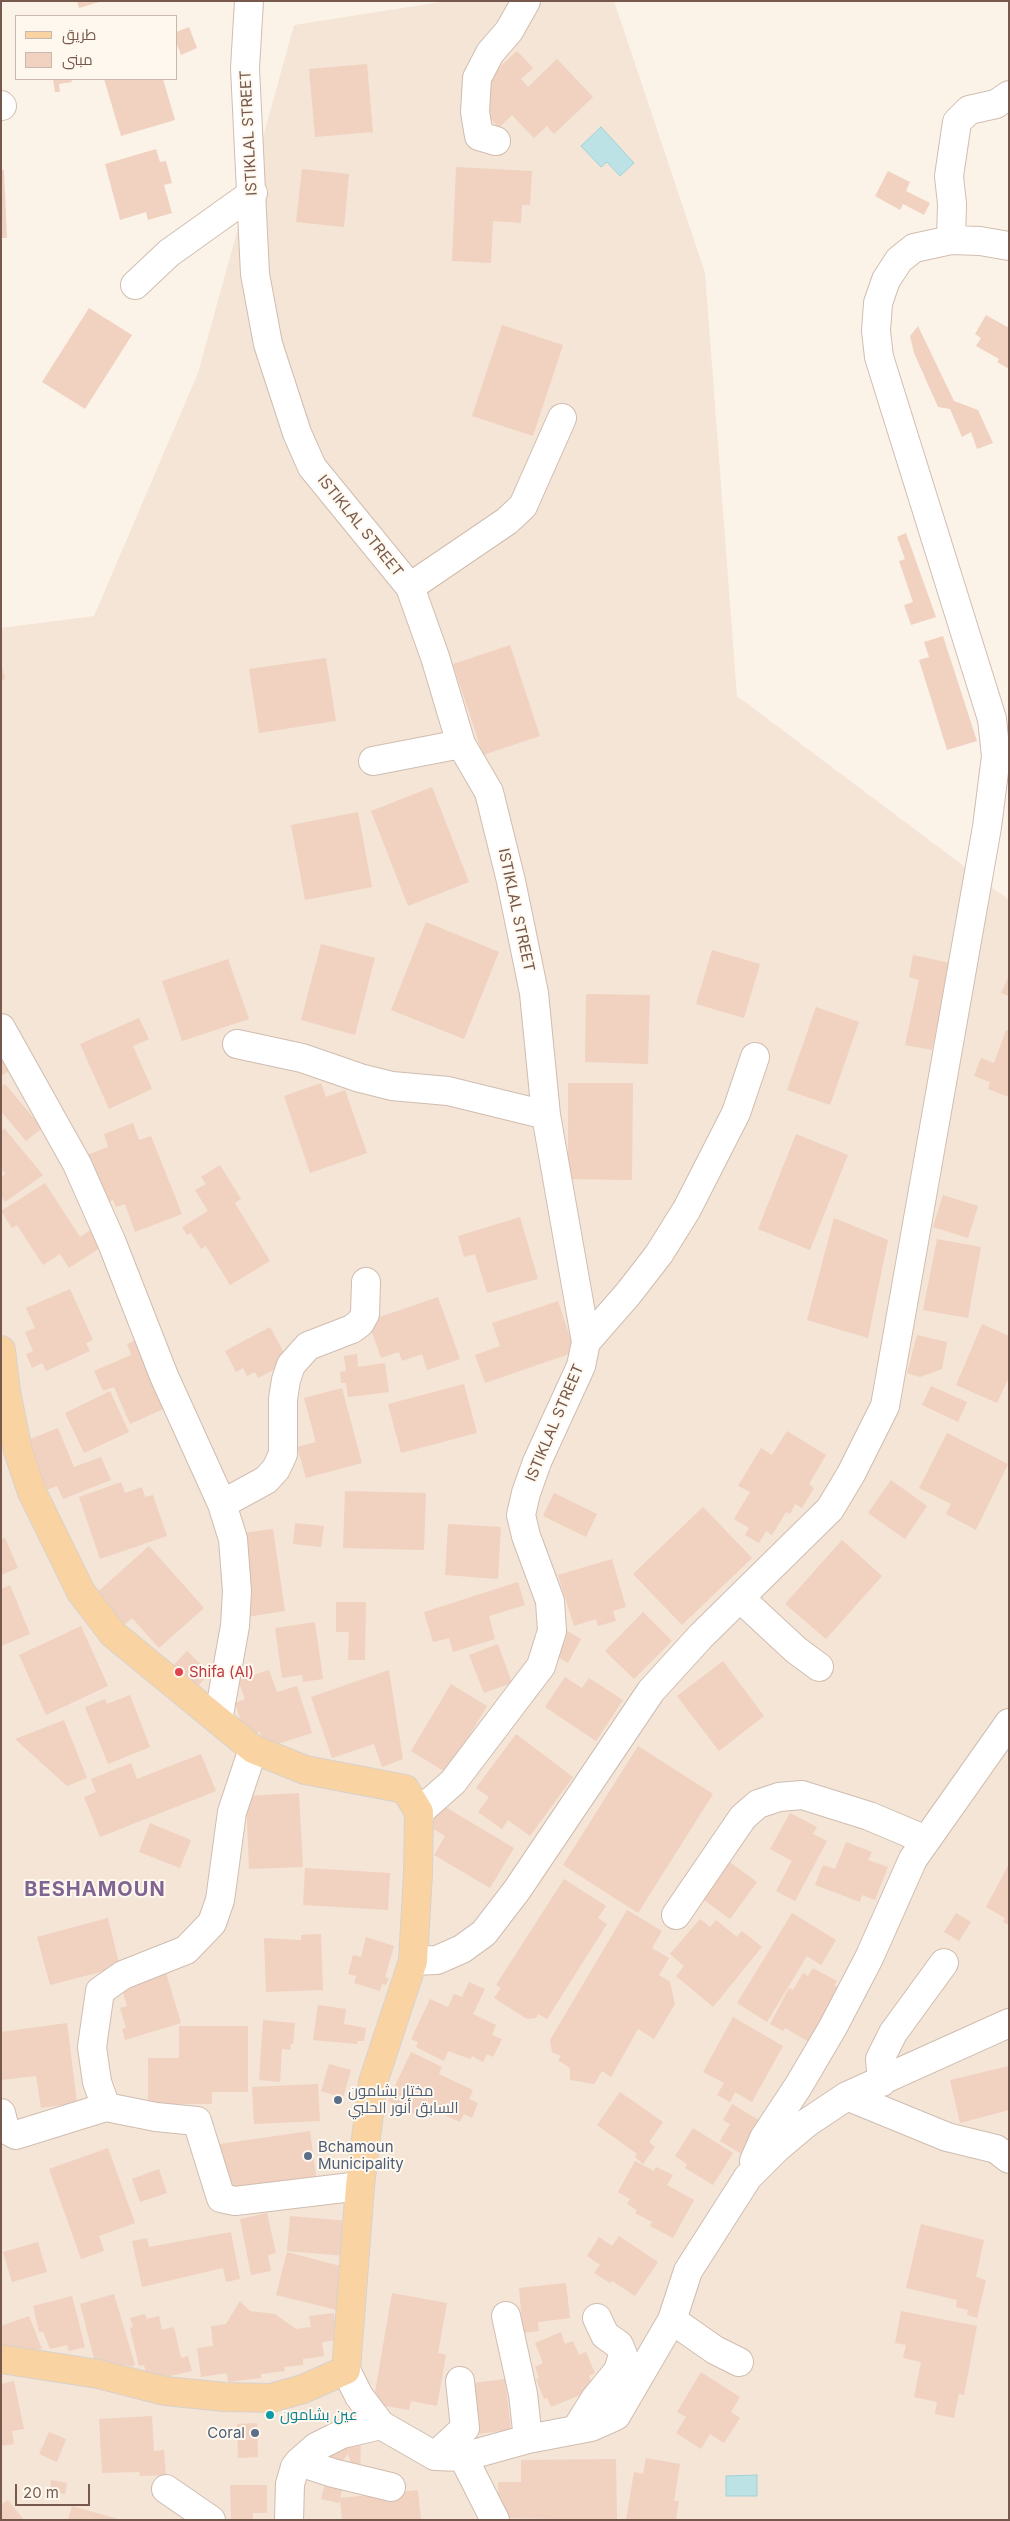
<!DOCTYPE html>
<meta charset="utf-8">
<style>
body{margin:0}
#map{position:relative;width:1010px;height:2521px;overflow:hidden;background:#fcf3e8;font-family:Inter,Cairo,sans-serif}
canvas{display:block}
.frame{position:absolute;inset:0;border:2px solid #76594c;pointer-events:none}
.legend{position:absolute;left:15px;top:15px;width:162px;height:65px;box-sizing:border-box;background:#fff8ef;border:1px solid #c8b8ae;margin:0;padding:6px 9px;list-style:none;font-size:15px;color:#76594c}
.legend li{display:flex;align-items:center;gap:10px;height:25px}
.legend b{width:25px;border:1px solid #c8b8ae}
.scale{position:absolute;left:15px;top:2484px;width:75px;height:22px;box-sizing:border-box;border:2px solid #76594c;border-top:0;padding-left:6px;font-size:15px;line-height:18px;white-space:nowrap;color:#76594c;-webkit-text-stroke:4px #fff8ef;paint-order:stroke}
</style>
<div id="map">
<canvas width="1010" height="2521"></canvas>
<div class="frame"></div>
<ul class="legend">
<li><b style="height:6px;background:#f9d4a2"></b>طريق</li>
<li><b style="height:14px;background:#f1d1c0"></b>مبنى</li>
</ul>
<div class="scale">20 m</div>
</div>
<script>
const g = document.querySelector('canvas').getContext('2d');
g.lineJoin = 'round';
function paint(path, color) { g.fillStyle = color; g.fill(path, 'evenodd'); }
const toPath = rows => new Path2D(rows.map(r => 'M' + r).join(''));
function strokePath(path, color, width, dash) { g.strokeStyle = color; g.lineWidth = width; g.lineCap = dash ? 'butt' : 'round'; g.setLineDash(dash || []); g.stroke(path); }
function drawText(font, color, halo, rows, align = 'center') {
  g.font = font + ' Inter,Cairo,sans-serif'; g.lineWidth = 4; g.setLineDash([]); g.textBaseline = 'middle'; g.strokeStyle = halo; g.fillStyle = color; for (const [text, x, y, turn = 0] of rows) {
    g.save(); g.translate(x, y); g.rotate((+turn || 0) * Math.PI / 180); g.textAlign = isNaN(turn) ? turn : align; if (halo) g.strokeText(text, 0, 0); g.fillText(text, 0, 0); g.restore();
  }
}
const residential = toPath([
 [447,1,614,1,705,273,737,696,1009,900,1009,2520,1,2520,1,628,94,616,198,373,294,25]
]);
const water = toPath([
 [601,127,634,163,620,176,607,162,601,167,581,146,601,127],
 [757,2475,757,2496,726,2496,726,2476,757,2475]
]);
const building = toPath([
 [77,1,99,1,99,2,79,8],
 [189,27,197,48,181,55,176,42,176,32],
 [517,51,533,68,521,79,528,87,557,59,593,97,554,134,547,126,534,138,512,115,499,128,481,108,477,88],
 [367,64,373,132,315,137,309,69],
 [53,79,71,79,72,82,59,84,60,92,55,92],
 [104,79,163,79,175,120,121,136],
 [156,149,160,162,166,161,172,183,164,185,172,213,148,220,146,212,120,220,105,164],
 [456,167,532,171,530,205,522,205,521,223,493,221,491,263,452,261],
 [302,169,349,174,344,227,296,222],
 [1,170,4,170,7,238,1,238],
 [888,171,910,182,906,191,930,203,924,215,903,204,900,210,875,196],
 [89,308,132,335,85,409,42,382],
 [986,315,1009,328,1009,369,997,362,999,359,976,346,981,338,975,334],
 [502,325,563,345,533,436,472,416],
 [918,326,954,401,978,410,993,443,977,449,971,432,962,437,950,409,938,407,914,353,910,336],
 [906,533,936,617,911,625,904,605,913,602,899,561,905,559,897,537],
 [943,636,977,741,947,750,919,660,929,657,924,642],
 [510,645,540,736,483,755,453,664],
 [326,658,336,721,259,733,249,669],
 [1,663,5,679,1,680],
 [432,787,469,882,408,906,371,811],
 [358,812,372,887,305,900,291,825],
 [426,922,499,952,464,1039,391,1010],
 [321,944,375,958,355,1035,301,1020],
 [712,950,760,964,744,1018,696,1004],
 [913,955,950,963,932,1050,905,1045,919,980,909,977],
 [228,959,249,1019,182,1041,162,981],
 [1009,976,1009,996,1001,993],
 [586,994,650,995,648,1064,585,1062],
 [816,1007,859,1022,830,1105,787,1090],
 [139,1018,149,1039,133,1046,152,1089,109,1109,80,1044],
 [1006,1030,1009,1031,1009,1097,988,1089,990,1082,974,1076,981,1058,994,1063],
 [1,1050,13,1068,1,1076],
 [321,1083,326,1097,345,1090,367,1153,310,1173,284,1096],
 [568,1083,633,1083,632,1180,568,1179],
 [5,1084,42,1128,26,1141,1,1111,1,1087],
 [133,1123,139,1140,151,1136,182,1214,135,1232,125,1204,116,1207,113,1200,101,1205,82,1157,108,1147,104,1134],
 [4,1128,43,1175,5,1202,1,1195,1,1177,6,1174,1,1168,1,1132],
 [796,1134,848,1155,810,1250,758,1229],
 [220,1165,241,1199,235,1203,270,1261,230,1285,206,1246,201,1249,191,1233,187,1235,182,1227,208,1211,195,1190,206,1184,201,1177],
 [45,1183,80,1237,95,1227,106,1244,69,1268,60,1254,43,1265,17,1225,12,1228,1,1211],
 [943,1195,978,1206,968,1238,933,1227],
 [520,1217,538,1279,487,1293,475,1254,464,1257,458,1236],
 [834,1218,888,1240,868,1338,807,1320],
 [937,1239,981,1247,968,1318,923,1310],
 [70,1289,93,1340,86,1343,90,1351,46,1371,42,1363,32,1368,26,1354,33,1351,25,1332,35,1328,26,1308],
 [438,1297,460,1359,427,1370,422,1354,402,1361,399,1352,381,1358,368,1321],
 [558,1301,575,1352,485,1383,475,1355,500,1346,492,1323],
 [982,1324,1009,1336,1009,1377,997,1403,956,1385],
 [270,1327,289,1362,258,1378,255,1372,247,1376,243,1368,236,1372,225,1351],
 [917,1335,947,1342,942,1369,920,1377,907,1373],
 [138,1339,168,1407,130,1424,114,1387,103,1391,94,1371,131,1355,127,1344],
 [357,1354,358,1367,385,1363,389,1392,348,1397,346,1383,341,1383,340,1372,346,1371,344,1356],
 [464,1384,477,1433,401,1453,388,1404],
 [931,1386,967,1402,958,1422,922,1405],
 [342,1388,362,1463,306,1478,297,1447,316,1442,304,1398],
 [110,1391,129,1432,84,1453,65,1413],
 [58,1428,74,1467,101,1457,111,1480,63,1499,57,1486,41,1492,24,1451,33,1448,30,1439],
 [787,1431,826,1455,809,1484,814,1488,802,1508,795,1504,790,1514,786,1512,772,1535,766,1531,759,1543,745,1535,749,1528,734,1519,750,1492,738,1486,761,1448,772,1455],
 [947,1433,1008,1464,976,1530,946,1514,951,1504,919,1488],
 [891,1480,927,1506,905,1539,868,1513],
 [121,1482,125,1493,142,1487,145,1497,153,1495,167,1536,100,1559,79,1497],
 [345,1491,426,1493,424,1550,343,1548],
 [554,1493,597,1514,586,1537,543,1516],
 [703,1507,752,1558,682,1625,633,1574],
 [295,1523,324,1526,321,1547,293,1544],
 [448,1524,501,1527,498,1579,445,1575],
 [273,1529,285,1611,247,1617,235,1534],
 [5,1538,18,1568,1,1575,1,1539],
 [842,1540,882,1576,826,1639,785,1604],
 [149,1546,204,1608,159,1648,132,1618,120,1629,92,1597],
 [612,1559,626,1607,613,1611,616,1621,598,1626,596,1619,574,1626,558,1575],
 [518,1582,525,1605,489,1616,495,1639,453,1652,449,1638,433,1642,424,1612],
 [10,1585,30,1634,1,1646,1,1589],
 [336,1602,366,1602,365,1660,348,1660,349,1632,336,1632],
 [643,1612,672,1641,634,1679,605,1651],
 [315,1622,323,1679,303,1682,302,1675,282,1678,275,1628],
 [81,1626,108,1686,46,1715,19,1655],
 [564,1629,581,1639,568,1663,550,1653],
 [498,1644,512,1683,484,1693,469,1655],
 [187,1651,210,1673,196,1688,173,1666],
 [723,1661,764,1716,719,1751,677,1696],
 [269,1670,277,1692,297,1686,312,1733,265,1748,260,1732,246,1737,235,1703,245,1699,238,1680],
 [389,1670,403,1759,382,1767,374,1744,332,1758,311,1697],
 [565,1677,582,1688,589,1678,623,1700,596,1741,545,1707],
 [451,1684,487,1706,447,1773,411,1751],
 [130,1695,150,1747,108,1764,85,1707,105,1699,107,1704],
 [64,1720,87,1778,67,1786,15,1739],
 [516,1734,573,1777,530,1836,508,1820,502,1829,478,1812,489,1797,476,1788],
 [638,1746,713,1794,638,1913,563,1865],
 [201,1754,216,1791,100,1837,84,1797,96,1792,91,1779,131,1763,137,1779],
 [299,1793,303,1867,249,1869,246,1796],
 [442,1805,514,1848,490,1888,434,1855,445,1836,430,1827],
 [790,1813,817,1827,813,1834,827,1841,795,1901,776,1891,792,1861,770,1849],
 [150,1823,191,1840,180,1868,139,1852],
 [846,1842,872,1852,868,1860,888,1867,875,1900,862,1895,860,1902,815,1885,823,1865,835,1869],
 [724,1858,757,1882,730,1919,697,1895],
 [1009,1864,1009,1925,1003,1922,1005,1918,986,1907],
 [305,1868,390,1873,388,1910,303,1905],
 [564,1879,606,1906,598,1918,607,1924,547,2019,538,2014,536,2018,527,2019,494,1998,501,1988,496,1985],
 [627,1910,662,1931,652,1948,669,1958,659,1975,670,1982,675,2004,654,2039,638,2029,611,2077,602,2071,594,2084,570,2080,570,2068,558,2060,561,2056,552,2052,550,2040],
 [792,1913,836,1940,821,1965,807,1956,767,2022,737,2003],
 [956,1913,971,1922,959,1941,944,1932],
 [108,1918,120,1967,50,1985,37,1937],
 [700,1919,710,1927,716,1920,737,1937,742,1931,762,1947,713,2007,676,1976,684,1966,670,1954],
 [321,1934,323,1990,266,1992,264,1938,301,1940,301,1935],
 [366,1937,394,1946,385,1977,389,1978,386,1985,382,1984,380,1991,354,1983,356,1976,348,1974,353,1955,361,1957],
 [813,1968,837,1981,834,1985,840,1988,809,2042,785,2028,783,2031,770,2024,789,1988,793,1990,803,1973,808,1976],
 [166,1973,181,2023,125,2040,122,2029,126,2028,120,2008,127,2006,121,1986],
 [469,1982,485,1989,473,2014,496,2025,492,2035,502,2039,493,2057,487,2054,483,2062,472,2056,470,2059,448,2051,444,2061,416,2047,418,2042,411,2039,430,1999,448,2007,454,1994,462,1997],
 [318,2005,346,2009,344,2024,366,2028,364,2041,357,2041,357,2044,313,2040],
 [733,2017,783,2046,752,2102,735,2092,730,2102,717,2095,724,2083,703,2072],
 [263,2020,295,2023,293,2044,291,2044,290,2050,282,2049,280,2082,259,2080],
 [67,2023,77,2103,41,2108,36,2076,1,2080,1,2032],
 [179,2026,248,2026,248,2092,212,2092,212,2104,148,2104,148,2058,179,2058],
 [411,2052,442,2067,439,2074,473,2090,469,2099,478,2103,472,2118,464,2114,460,2122,423,2105,418,2116,388,2101],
 [329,2064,351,2070,343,2098,321,2091],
 [1009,2066,1009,2110,960,2123,950,2080],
 [318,2084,320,2121,254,2124,252,2087],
 [620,2092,663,2122,649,2142,655,2147,643,2164,635,2157,637,2154,597,2125],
 [732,2104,762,2122,743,2155,720,2141,730,2124,723,2120],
 [693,2128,733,2153,713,2185,685,2168,687,2164,675,2156],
 [310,2131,317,2182,226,2188,220,2144],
 [108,2148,135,2223,99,2236,104,2251,81,2259,49,2169],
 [635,2161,654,2171,656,2167,673,2175,667,2185,694,2200,673,2238,650,2226,652,2222,635,2213,637,2210,627,2204,630,2199,618,2192],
 [159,2169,167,2193,140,2202,132,2179],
 [267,2213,276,2253,268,2255,271,2271,251,2275,240,2219],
 [290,2216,348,2221,345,2256,287,2251],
 [921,2224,984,2240,976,2277,986,2280,977,2318,967,2315,968,2310,956,2307,957,2300,906,2288],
 [231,2232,240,2279,226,2282,223,2268,142,2287,132,2241,147,2238,149,2247],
 [619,2236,658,2262,635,2296,612,2281,610,2283,594,2273,600,2265,587,2256,599,2237,612,2246],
 [38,2242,47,2272,12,2282,3,2252],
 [287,2252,348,2268,337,2310,276,2295],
 [566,2283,570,2318,538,2322,539,2331,523,2333,519,2288],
 [392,2293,447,2303,438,2353,446,2355,437,2406,411,2401,409,2410,373,2404],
 [114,2294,135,2365,132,2366,95,2362,80,2304],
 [72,2296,85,2347,69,2351,67,2345,50,2349,43,2332,39,2332,33,2306],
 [240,2301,250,2311,275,2314,296,2329,311,2327,309,2316,334,2313,337,2340,322,2342,324,2356,303,2359,303,2365,284,2367,285,2371,261,2374,261,2378,228,2382,227,2373,201,2377,197,2348,213,2346,211,2326,226,2324],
 [901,2311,977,2326,964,2395,959,2394,954,2418,935,2414,937,2402,914,2397,921,2362,903,2358,906,2345,895,2343],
 [145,2314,147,2319,159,2316,162,2330,174,2327,181,2358,188,2356,192,2371,148,2381,144,2365,139,2366,130,2328,133,2327,130,2318],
 [29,2316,42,2349,1,2354,1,2326],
 [561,2332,565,2344,573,2341,579,2355,586,2352,595,2373,589,2376,595,2389,551,2407,547,2398,544,2399,536,2379,539,2378,535,2367,543,2363,535,2343],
 [701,2372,740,2397,731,2412,740,2418,724,2443,710,2434,701,2449,676,2433,686,2417,677,2412],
 [505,2379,511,2430,477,2434,472,2383],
 [14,2381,24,2429,12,2431,14,2444,1,2446,1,2384],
 [152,2416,154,2451,164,2450,166,2475,140,2476,139,2472,102,2473,99,2419],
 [257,2423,258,2457,238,2458,237,2424],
 [49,2432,66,2439,57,2462,39,2454],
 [361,2439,360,2473,354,2471,348,2454,338,2466,324,2455],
 [646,2458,680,2464,674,2501,679,2501,676,2520,626,2520,634,2472,643,2474],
 [616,2459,617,2520,499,2518,498,2482,521,2482,521,2460],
 [51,2480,67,2483,65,2494,50,2491],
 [326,2481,343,2486,339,2503,321,2499],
 [230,2485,267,2485,267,2513,253,2513,253,2520,231,2520],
 [418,2490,421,2520,342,2520,340,2498],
 [8,2500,24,2520,1,2520,1,2505],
 [72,2506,118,2519,118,2520,68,2520]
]);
const minor = toPath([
 [249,1,245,68,255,274,268,344,297,433,312,467,410,587,435,657,461,744,489,792,511,881,534,993,546,1115,586,1342,581,1366,537,1462,526,1493,521,1515,526,1536,550,1601,552,1631,541,1666,453,1782,419,1812],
 [1,105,2,106],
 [496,141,479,136,475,112,477,78,490,53,509,31,526,1],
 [951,240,952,204,949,176,957,122,969,110,996,104,1009,95],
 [135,285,169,253,253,193],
 [410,587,507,521,523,506,562,418],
 [373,761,461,744],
 [1,1028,77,1164,112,1243,164,1376,222,1504,233,1539,237,1591,235,1626,218,1720],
 [237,1044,302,1058,360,1078,392,1086,448,1091,546,1115],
 [586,1342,628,1294,659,1254,687,1209,736,1113,755,1057],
 [222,1504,266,1480,276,1469,283,1454,283,1399,286,1380,291,1365,308,1346,352,1329,360,1323,365,1314,366,1282],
 [740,1598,796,1650,819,1667],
 [253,1749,232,1812,220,1900,212,1923,186,1950,123,1975,100,1991,92,2047,97,2082,106,2107,156,2117,197,2121,221,2198,235,2201,360,2186],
 [676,1915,743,1817,758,1804,779,1797,802,1795,869,1816,926,1840],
 [413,1961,437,1960,462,1949,484,1933,517,1890,651,1691,701,1636,830,1509,851,1474,885,1406,987,827,996,756,992,719,879,357,876,331,878,303,886,280,899,260,914,248,951,240,980,241,1009,246],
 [882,2082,880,2059,893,2033,944,1963],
 [847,2096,947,2137,996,2149,1009,2159],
 [1,2113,5,2129,16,2135,106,2107],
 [754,2161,764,2138,799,2085,833,2027,869,1958,913,1859,1009,1723],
 [506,2316,523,2394,528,2439],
 [672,2320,715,2350,739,2362],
 [346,2370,359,2396,381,2425,435,2456,463,2457,528,2439,591,2427,616,2416,672,2320,688,2271,748,2177,777,2148,808,2122,847,2096,1009,2023],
 [577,2428,595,2399,618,2371,623,2355,619,2345,605,2335,597,2318],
 [435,2456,465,2428,460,2381],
 [463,2457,495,2520],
 [299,2462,333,2473,391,2487],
 [166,2489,211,2520],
 [289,2520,290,2484,295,2467,299,2462,316,2447,342,2434,381,2425]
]);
const major = toPath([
 [1,1350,6,1392,18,1451,32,1492,81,1592,113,1634,253,1749,305,1770,405,1789,419,1812,418,1874,413,1961,373,2082,360,2186,346,2370,303,2389,271,2398,225,2397,165,2391,98,2374,1,2359]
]);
const markers = [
 [179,1672,5,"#e0444e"],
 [338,2100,5,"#5c6f8a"],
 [308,2156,5,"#5c6f8a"],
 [270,2415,5,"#0f9aa8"],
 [255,2433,5,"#5c6f8a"]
];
const streetNames = [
 ["ISTIKLAL STREET",249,133,-93],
 ["ISTIKLAL STREET",360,526,51],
 ["ISTIKLAL STREET",516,910,78],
 ["ISTIKLAL STREET",555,1423,-67]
];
const healthNames = [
 ["Shifa (Al)",189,1672]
];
const serviceNames = [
 ["مختار بشامون",348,2091],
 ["السابق أنور الحلبي",348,2108],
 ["Bchamoun",318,2147],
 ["Municipality",318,2164],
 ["Coral",245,2433,"right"]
];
const cultureNames = [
 ["عين بشامون",280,2415]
];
const districtNames = [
 ["BESHAMOUN",95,1890]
];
paint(residential, '#f4e5d6');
paint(water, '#bce2e6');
strokePath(water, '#a3d2d7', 1);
paint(building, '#f1d1c0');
strokePath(minor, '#d0bdb0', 30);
strokePath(major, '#d9d1cd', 30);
strokePath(minor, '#fff', 28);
strokePath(major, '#f9d4a2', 28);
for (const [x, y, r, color] of markers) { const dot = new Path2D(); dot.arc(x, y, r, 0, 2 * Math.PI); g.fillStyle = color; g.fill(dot); strokePath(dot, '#fff8ef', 2); }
drawText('15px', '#76594c', '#fff8ef', streetNames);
drawText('15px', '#be3a42', '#fff8ef', healthNames, 'left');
drawText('15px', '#4e5e75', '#fff8ef', serviceNames, 'left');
drawText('15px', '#0d838f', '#fff8ef', cultureNames, 'left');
g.letterSpacing = '1px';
drawText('bold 20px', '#806492', '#fff8ef', districtNames);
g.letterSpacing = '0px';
</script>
